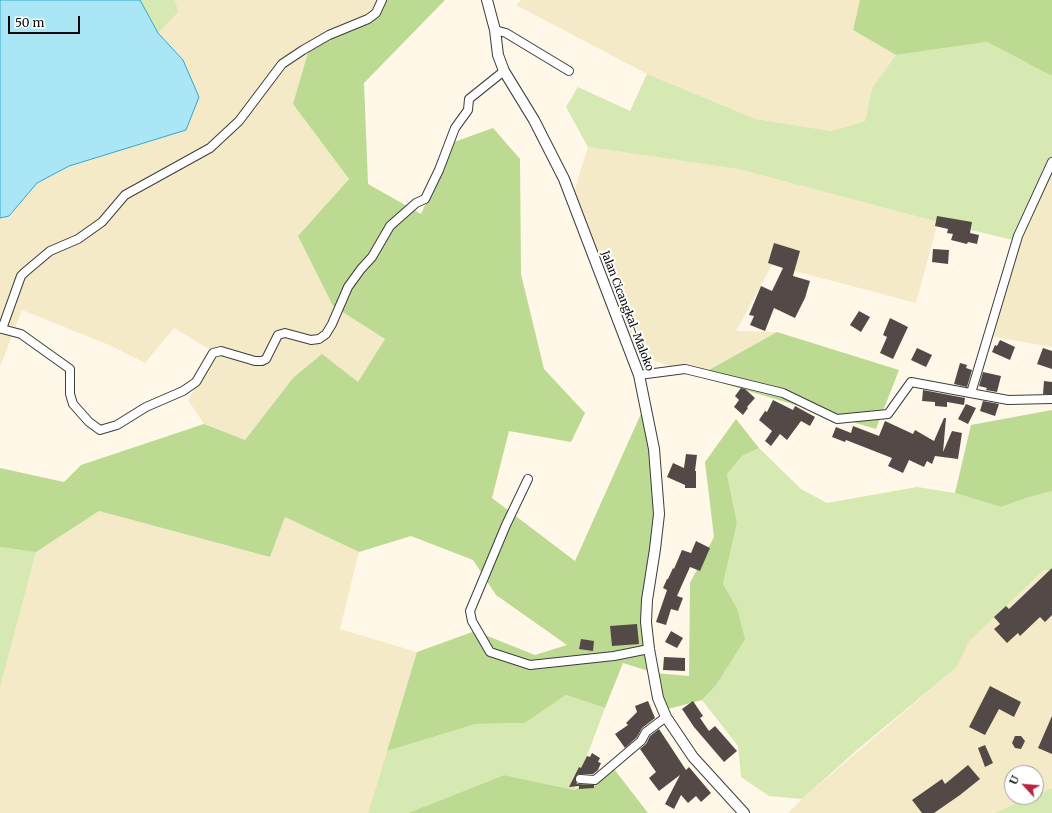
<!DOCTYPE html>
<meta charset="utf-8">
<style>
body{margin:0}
#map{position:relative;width:1052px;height:813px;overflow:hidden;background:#fff7e8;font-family:Merriweather,serif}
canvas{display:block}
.north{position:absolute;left:1004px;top:765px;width:40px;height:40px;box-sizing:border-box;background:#fff;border:1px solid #9d9d9d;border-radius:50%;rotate:296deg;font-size:11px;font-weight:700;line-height:16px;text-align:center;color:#0a0a0a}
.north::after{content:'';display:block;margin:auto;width:14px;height:18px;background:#bc213e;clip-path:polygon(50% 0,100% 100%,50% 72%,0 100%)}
.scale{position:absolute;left:8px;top:16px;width:72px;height:18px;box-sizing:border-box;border:2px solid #0a0a0a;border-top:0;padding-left:5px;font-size:12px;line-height:14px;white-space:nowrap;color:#0a0a0a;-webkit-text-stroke:3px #fff;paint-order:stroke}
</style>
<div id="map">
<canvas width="1052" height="813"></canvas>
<div class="north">U</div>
<div class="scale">50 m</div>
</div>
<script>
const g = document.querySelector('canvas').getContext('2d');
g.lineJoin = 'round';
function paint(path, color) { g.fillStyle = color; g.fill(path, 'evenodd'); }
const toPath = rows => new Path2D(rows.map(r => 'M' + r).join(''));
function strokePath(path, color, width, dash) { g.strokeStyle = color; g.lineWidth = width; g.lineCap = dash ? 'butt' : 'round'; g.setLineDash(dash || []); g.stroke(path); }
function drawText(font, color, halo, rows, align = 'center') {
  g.font = font + ' Merriweather,serif'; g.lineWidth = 4; g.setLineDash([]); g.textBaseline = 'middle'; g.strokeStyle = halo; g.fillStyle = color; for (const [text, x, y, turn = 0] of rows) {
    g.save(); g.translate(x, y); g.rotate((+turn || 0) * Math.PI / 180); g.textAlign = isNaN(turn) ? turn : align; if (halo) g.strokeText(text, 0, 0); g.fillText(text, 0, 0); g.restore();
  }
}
const farmland = toPath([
 [175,0,383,0,293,104,349,179,298,236,333,306,385,339,358,383,293,378,245,440,204,424,188,400,217,354,174,328,145,363,109,345,22,310,0,367,0,218,9,216,37,183,69,166,186,130,183,60,158,33,177,12],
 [521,0,860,0,853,30,896,55,872,88,865,121,831,131,756,119,647,74,516,5],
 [588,147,738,169,938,222,916,303,772,265,736,331,777,332,698,376,627,351,572,198],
 [1052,161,1052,347,989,336,1017,241],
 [99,511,270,557,285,517,359,552,340,629,417,652,368,813,0,813,0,688,36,552],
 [1044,570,1052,570,1052,788,1036,795,1036,773,1012,773,1012,797,1031,797,994,813,788,813,802,799,957,667,968,641]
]);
const green = toPath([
 [140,0,175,0,178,12,158,33],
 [987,42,1052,76,1052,161,1017,241,938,222,738,169,588,147,566,107,578,87,630,111,647,74,756,119,831,131,865,121,872,88,896,55],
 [759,448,801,489,827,503,917,487,955,493,1001,507,1026,498,1052,491,1052,570,1044,570,969,641,957,667,858,749,802,799,769,796,741,777,738,746,702,700,716,685,737,608,723,584,737,523,727,474,742,456],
 [0,547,36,552,0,688],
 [566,695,605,708,574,790,504,775,408,813,368,813,387,751,476,724,525,723],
 [1052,788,1052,813,994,813,1031,797,1036,797,1036,795]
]);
const forest = toPath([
 [383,0,445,0,364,83,368,184,421,214,454,142,493,128,520,159,521,274,544,369,585,413,571,442,509,431,492,498,575,561,644,407,657,513,643,603,655,673,689,676,690,583,714,537,705,462,736,419,759,448,742,456,727,474,737,523,723,584,737,608,745,639,716,685,702,700,664,710,655,673,623,663,605,708,566,695,525,723,476,724,387,751,417,652,475,631,535,655,567,645,496,595,473,560,411,536,359,552,285,517,270,557,99,511,36,552,0,547,0,468,64,482,81,465,204,424,245,440,293,378,322,354,358,382,385,339,333,306,298,236,349,179,293,104,310,46,380,10],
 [860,0,1052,0,1052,76,987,42,896,55,853,30],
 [777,332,899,370,876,429,698,376],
 [1052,410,1052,491,1026,498,1001,507,955,493,971,425],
 [614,769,648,813,408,813,504,775,574,790]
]);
const water = toPath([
 [0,0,140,0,158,33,183,60,199,97,186,130,69,166,37,183,9,216,0,218,0,0]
]);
const building = toPath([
 [937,216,972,222,970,233,979,235,977,244,968,242,967,244,951,240,953,234,947,233,948,229,935,226],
 [774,243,800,251,793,276,810,281,805,298,795,318,774,308,765,331,750,325,754,316,749,315,761,286,772,291,783,268,768,263],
 [933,249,949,250,948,264,932,262],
 [859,311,870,317,861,332,850,325],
 [890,318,908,327,893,359,880,353,887,337,883,335],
 [1000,340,1015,347,1010,360,992,352,995,345,997,346],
 [917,348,932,355,926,367,911,360],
 [1043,348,1052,351,1052,369,1037,364],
 [960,363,967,365,966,368,972,370,967,387,954,384],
 [983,372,1001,376,997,392,986,390,987,388,979,386],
 [1044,381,1052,382,1052,394,1043,394],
 [741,388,745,389,755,398,747,407,748,408,743,415,734,407,739,400,735,396],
 [923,390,965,398,964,405,947,402,947,407,935,406,935,402,922,401],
 [773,400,793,410,795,406,815,417,810,426,801,421,787,440,780,434,771,446,765,441,772,431,759,420,765,411,767,412],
 [983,401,999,404,995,416,980,411],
 [966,404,976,408,968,424,958,419],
 [944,418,946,418,943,452,952,431,962,433,958,459,935,456,932,464,927,461,924,467,909,460,903,473,888,466,892,458,846,440,845,442,832,437,836,427,851,433,853,426,879,436,885,421,913,434,915,430,934,441],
 [686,454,697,455,695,471,696,471,696,488,685,488,685,485,667,477,673,463,684,468],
 [696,541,710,548,700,571,690,567,677,596,683,598,678,611,671,609,666,625,656,622,667,590,663,588,667,579,668,579,673,568,674,569,682,550,691,553],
 [1052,568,1052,615,1045,622,1040,617,1020,636,1018,633,1007,643,994,629,1000,624,994,617,1006,606,1009,609],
 [637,624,639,644,612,646,610,626],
 [671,631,683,638,677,648,665,642],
 [581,639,594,641,593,651,579,649],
 [664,657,685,658,685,671,663,670],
 [990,686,1021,702,1014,717,999,709,985,735,969,727],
 [648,701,655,718,642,728,637,737,625,748,615,734,628,725,626,723,637,712,635,706],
 [693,701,703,716,700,718,709,731,715,726,737,751,724,762,694,727,682,709],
 [1052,716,1052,754,1038,748],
 [659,729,686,770,689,767,711,793,701,802,696,796,688,803,681,795,674,809,665,804,680,775,659,791,649,778,656,772,640,749,646,744,650,736],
 [1015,736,1021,736,1025,741,1021,749,1015,748,1012,743],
 [985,745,993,763,985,767,978,748],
 [592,753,600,758,598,762,601,763,598,770,593,774,578,774,575,779,577,784,594,785,594,788,579,789,579,786,569,787,579,767,581,768,587,756,590,757],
 [968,765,980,779,960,795,934,813,922,813,912,800,942,779,945,784]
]);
const minor = toPath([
 [382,0,376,13,368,19,329,35,303,50,282,64,239,121,210,148,125,195,102,222,78,239,50,251,25,272,21,276,2,329,21,334,70,369,70,394,73,404,89,422,100,430,117,425,146,407,183,391,196,382,213,353,221,351,255,361,262,361,266,359,278,335,285,333,311,340,319,339,326,334,332,324,348,287,361,269,372,257,390,226,416,203,425,199,439,170,455,128,468,110,469,99,504,71],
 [495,30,506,33,569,71],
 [639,375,685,369,783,393,837,419,888,414,911,382,1008,400,1052,399],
 [971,393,1018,236,1052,162],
 [528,479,506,525,470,611,472,621,490,652,530,665,614,656,649,649],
 [580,779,595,780,641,741,646,732,666,717]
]);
const tertiary = toPath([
 [487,0,495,30,498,55,504,71,534,120,564,179,639,375,654,449,659,514,655,549,647,600,646,622,649,649,658,698,666,717,693,757,744,813]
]);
const streetNames = [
 ["Jalan Cicangkal–Maloko",627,311,69]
];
paint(farmland, '#f5eac8');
paint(green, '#d6e9b2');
paint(forest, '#bcda91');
paint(water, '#abe6f7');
strokePath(water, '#31a7d0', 1);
paint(building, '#534a47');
strokePath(minor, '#3d3d3d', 10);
strokePath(tertiary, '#3d3d3d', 12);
strokePath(minor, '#fff', 8);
strokePath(tertiary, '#fff', 10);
drawText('11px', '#0a0a0a', '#fff', streetNames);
</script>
